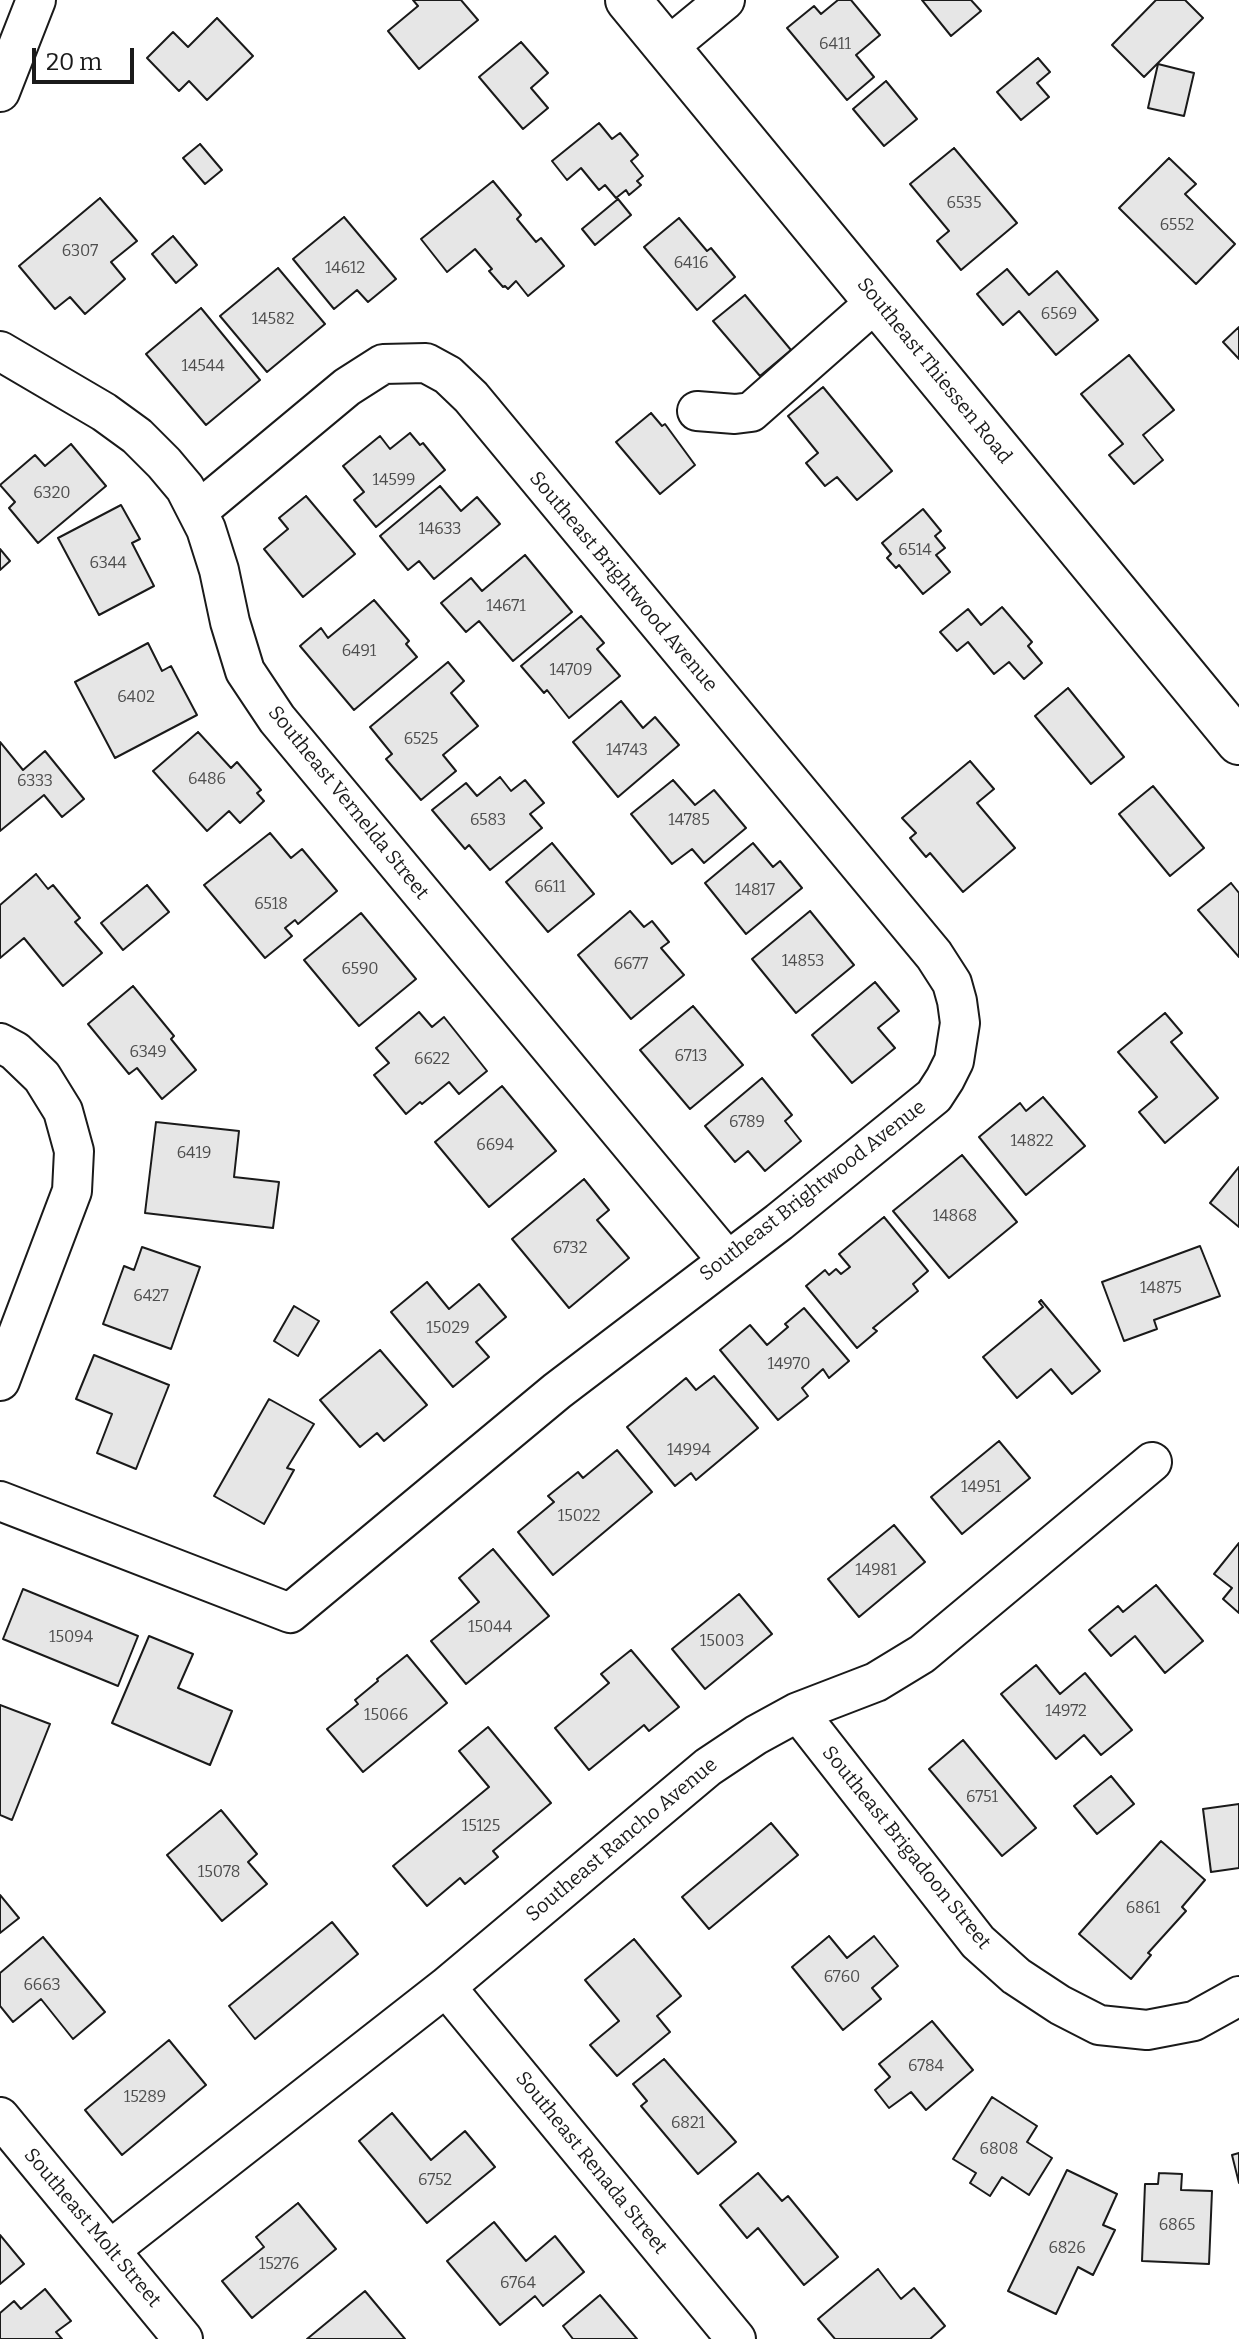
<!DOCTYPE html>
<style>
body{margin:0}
#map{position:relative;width:1239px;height:2339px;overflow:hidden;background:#fff;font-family:Bitter,serif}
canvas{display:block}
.scale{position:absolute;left:32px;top:48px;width:102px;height:36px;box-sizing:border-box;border:4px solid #1a1a1a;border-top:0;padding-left:10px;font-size:24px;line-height:28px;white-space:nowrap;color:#1a1a1a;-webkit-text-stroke:6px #fff;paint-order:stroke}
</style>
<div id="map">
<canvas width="1239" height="2339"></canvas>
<div class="scale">20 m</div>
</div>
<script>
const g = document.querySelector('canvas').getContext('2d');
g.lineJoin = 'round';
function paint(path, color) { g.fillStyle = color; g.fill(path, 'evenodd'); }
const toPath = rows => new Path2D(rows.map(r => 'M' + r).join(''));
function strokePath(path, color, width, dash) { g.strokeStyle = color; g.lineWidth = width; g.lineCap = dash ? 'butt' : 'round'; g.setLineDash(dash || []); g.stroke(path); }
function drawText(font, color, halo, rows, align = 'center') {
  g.font = font + ' Bitter,serif'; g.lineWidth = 6; g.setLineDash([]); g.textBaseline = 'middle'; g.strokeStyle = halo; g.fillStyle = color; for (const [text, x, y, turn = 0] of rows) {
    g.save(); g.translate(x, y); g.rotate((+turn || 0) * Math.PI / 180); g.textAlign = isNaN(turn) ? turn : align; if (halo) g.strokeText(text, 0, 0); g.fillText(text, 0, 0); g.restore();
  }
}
const building = toPath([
 [413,0,461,0,478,20,419,69,388,31,418,6,413,0],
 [838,0,851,0,880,35,856,55,874,77,847,100,787,28,814,6,821,14,838,0],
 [922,0,971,0,981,11,951,36,922,0],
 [1156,0,1185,0,1203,18,1144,77,1112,45,1156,0],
 [217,18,253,56,207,100,189,81,179,91,147,58,173,32,188,47,217,18],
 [521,42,548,73,531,88,548,108,523,129,479,77,521,42],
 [1038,58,1050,72,1037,83,1049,97,1021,120,997,92,1038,58],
 [1158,64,1194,73,1184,116,1148,108,1158,64],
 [886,81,917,119,884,146,853,109,886,81],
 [599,123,612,139,620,133,638,155,631,161,643,176,637,181,641,185,629,195,626,190,616,198,605,185,599,190,581,168,567,180,552,161,599,123],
 [200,144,222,170,205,184,183,158,200,144],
 [954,148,1017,223,961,270,937,241,949,231,910,184,954,148],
 [1169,158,1196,184,1185,194,1235,244,1196,284,1119,208,1169,158],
 [493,181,521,215,517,219,536,242,541,238,564,266,528,296,516,281,508,289,505,286,503,287,489,271,492,269,475,249,447,272,421,239,493,181],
 [100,198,137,241,111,262,125,279,85,314,70,297,55,309,19,266,100,198],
 [618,199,631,215,595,245,582,229,618,199],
 [344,217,396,279,368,302,357,290,334,309,293,259,344,217],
 [679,218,707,251,711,248,735,277,697,310,644,247,679,218],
 [173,236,197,265,176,283,152,254,173,236],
 [278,268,325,324,267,372,220,316,278,268],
 [1007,269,1029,295,1057,271,1098,320,1056,355,1019,311,1003,325,977,294,1007,269],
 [745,295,791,350,760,376,713,321,745,295],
 [201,308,260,380,206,425,146,354,201,308],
 [1239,327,1239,359,1223,342,1239,327],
 [1129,355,1174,410,1143,435,1163,460,1134,484,1109,455,1123,444,1081,394,1129,355],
 [823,387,892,471,857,500,837,477,825,486,806,463,818,453,788,416,823,387],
 [651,413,662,426,665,424,695,465,660,494,616,442,651,413],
 [410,433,420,445,423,443,445,470,376,527,354,500,364,492,343,466,380,436,390,449,410,433],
 [71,444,106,486,38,543,9,508,15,502,0,485,35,455,45,466,71,444],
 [440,486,461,511,477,497,500,524,434,579,419,561,408,570,380,536,440,486],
 [306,496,355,554,303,597,264,549,288,529,279,518,306,496],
 [121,505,140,539,132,543,154,586,99,615,58,538,121,505],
 [923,509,941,531,935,536,945,548,936,555,950,572,923,594,899,565,896,568,887,558,891,554,882,543,923,509],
 [0,549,10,561,0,570,0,549],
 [525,555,572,612,513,661,479,621,466,632,441,603,471,578,482,591,525,555],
 [374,600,409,641,406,644,417,657,354,710,300,646,321,628,328,638,374,600],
 [1002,607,1032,642,1028,646,1042,663,1024,679,1009,662,994,674,968,642,957,651,940,632,968,609,981,625,1002,607],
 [581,616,604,643,597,649,620,676,569,718,547,690,544,693,521,666,581,616],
 [148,643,162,671,171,666,197,715,115,758,75,682,148,643],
 [448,662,464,681,451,693,478,726,443,755,456,771,421,800,386,759,392,754,370,727,448,662],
 [1068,688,1124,757,1091,784,1035,716,1068,688],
 [621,701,643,728,655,717,679,745,618,797,573,742,621,701],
 [198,732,231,768,237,762,261,790,257,793,264,801,240,823,229,811,207,831,153,771,198,732],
 [0,742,23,770,45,751,84,799,62,817,44,795,0,831,0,742],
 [970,761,994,789,977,803,1015,848,963,892,930,853,926,857,910,838,916,833,902,818,970,761],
 [500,777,511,791,525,780,544,803,530,814,542,828,490,870,469,845,465,849,432,810,466,783,477,796,500,777],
 [673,780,695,805,714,790,746,828,704,863,692,849,672,864,631,814,673,780],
 [1153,786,1204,848,1170,876,1119,814,1153,786],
 [270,833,291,858,302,849,337,891,298,924,295,920,285,928,292,936,265,958,204,885,270,833],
 [552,843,594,894,548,932,506,882,552,843],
 [753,843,773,867,780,861,802,888,746,934,705,883,753,843],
 [36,874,48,889,53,885,80,918,75,922,102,953,63,986,24,938,0,958,0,905,36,874],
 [1231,883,1239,893,1239,957,1198,910,1231,883],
 [147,885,169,912,123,950,101,923,147,885],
 [630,911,644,927,652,921,669,942,661,948,684,975,631,1019,578,955,630,911],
 [810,911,854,965,796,1013,752,959,810,911],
 [361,913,416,979,359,1026,304,960,361,913],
 [875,982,899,1011,878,1028,895,1048,852,1083,812,1035,875,982],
 [133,986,174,1036,171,1039,196,1070,162,1099,137,1068,129,1074,88,1024,133,986],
 [693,1006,743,1065,690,1109,640,1050,693,1006],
 [419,1012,432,1027,444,1017,487,1071,459,1094,449,1082,422,1104,420,1102,406,1114,374,1075,389,1063,376,1048,419,1012],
 [1165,1013,1182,1033,1171,1042,1218,1098,1165,1143,1139,1112,1157,1097,1118,1052,1165,1013],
 [762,1078,792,1115,785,1121,801,1141,765,1171,748,1151,735,1162,705,1126,762,1078],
 [502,1086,556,1151,489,1207,435,1142,502,1086],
 [1043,1097,1085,1146,1026,1195,979,1137,1020,1103,1026,1111,1043,1097],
 [156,1122,239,1131,234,1177,279,1182,273,1228,145,1213,156,1122],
 [962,1155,1017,1222,949,1278,893,1211,962,1155],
 [1239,1167,1239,1227,1210,1203,1239,1167],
 [584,1179,609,1210,597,1220,629,1258,569,1308,512,1239,584,1179],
 [884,1217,928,1271,913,1284,918,1291,873,1328,877,1331,857,1348,806,1286,825,1270,829,1275,836,1269,841,1274,850,1267,839,1254,884,1217],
 [1200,1246,1220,1296,1154,1320,1157,1329,1124,1341,1102,1282,1200,1246],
 [142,1247,200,1267,171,1349,103,1324,124,1266,134,1270,142,1247],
 [427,1282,449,1309,479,1284,506,1317,476,1342,489,1357,453,1387,391,1312,427,1282],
 [1041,1300,1100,1371,1072,1394,1051,1369,1017,1398,983,1357,1043,1307,1039,1302,1041,1300],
 [294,1306,319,1321,298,1356,274,1341,294,1306],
 [804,1308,849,1361,829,1378,823,1369,802,1388,808,1396,778,1420,720,1350,750,1325,767,1345,788,1327,785,1324,804,1308],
 [380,1350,427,1405,384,1441,377,1433,360,1447,320,1400,380,1350],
 [94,1355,169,1385,136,1469,97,1453,112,1414,76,1399,94,1355],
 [714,1376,758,1428,696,1480,691,1473,675,1486,627,1427,686,1378,696,1390,714,1376],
 [269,1399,314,1424,287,1468,294,1470,264,1524,214,1496,269,1399],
 [999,1441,1030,1478,962,1534,931,1497,999,1441],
 [617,1450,652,1492,553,1575,518,1532,554,1502,548,1496,578,1472,583,1478,617,1450],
 [894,1525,925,1562,859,1617,828,1579,894,1525],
 [1239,1543,1239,1613,1223,1599,1232,1588,1214,1574,1239,1543],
 [493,1549,549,1616,466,1684,431,1641,479,1602,459,1578,493,1549],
 [1156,1585,1203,1641,1165,1673,1135,1636,1111,1656,1089,1630,1118,1606,1123,1612,1156,1585],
 [23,1589,138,1636,118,1686,3,1639,23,1589],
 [739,1594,772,1634,705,1689,672,1649,739,1594],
 [149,1636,193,1654,178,1688,232,1711,210,1765,112,1723,149,1636],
 [631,1650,679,1707,649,1731,644,1725,589,1770,555,1728,609,1683,601,1674,631,1650],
 [407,1655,447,1703,363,1772,327,1729,358,1704,355,1700,378,1681,377,1679,407,1655],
 [1036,1665,1060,1694,1085,1673,1132,1730,1101,1755,1084,1735,1056,1759,1001,1694,1036,1665],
 [0,1705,50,1724,12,1820,0,1815,0,1705],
 [488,1727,551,1803,493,1851,498,1857,465,1884,460,1878,427,1906,393,1866,489,1787,459,1751,488,1727],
 [963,1740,1036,1828,1002,1856,929,1769,963,1740],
 [1111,1776,1134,1804,1097,1834,1074,1806,1111,1776],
 [1239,1804,1239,1868,1211,1872,1203,1809,1239,1804],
 [221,1810,257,1854,248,1862,267,1884,222,1921,167,1855,221,1810],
 [771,1823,798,1855,709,1929,682,1897,771,1823],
 [1161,1841,1205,1880,1182,1907,1186,1911,1148,1953,1151,1955,1131,1979,1079,1934,1161,1841],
 [0,1895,19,1918,0,1933,0,1895],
 [332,1922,358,1954,255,2039,229,2006,332,1922],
 [829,1936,847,1958,874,1936,898,1966,872,1988,881,1999,843,2030,792,1967,829,1936],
 [43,1937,105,2012,73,2039,41,1999,13,2022,0,2006,0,1973,43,1937],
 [634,1939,681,1996,657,2016,670,2032,617,2076,590,2045,619,2021,585,1980,634,1939],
 [932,2021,973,2070,926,2110,911,2092,889,2108,875,2090,890,2077,879,2064,932,2021],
 [169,2040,206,2085,122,2155,85,2110,169,2040],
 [664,2059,736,2142,698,2174,641,2106,647,2101,633,2084,664,2059],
 [992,2097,1037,2126,1027,2142,1052,2158,1029,2195,1002,2177,990,2196,970,2183,976,2173,953,2159,992,2097],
 [392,2113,431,2160,465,2131,495,2167,427,2223,359,2141,392,2113],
 [1239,2153,1239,2183,1232,2155,1239,2153],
 [1067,2170,1117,2194,1103,2225,1115,2230,1093,2275,1078,2267,1056,2314,1008,2291,1067,2170],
 [758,2173,782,2201,788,2196,838,2257,804,2285,758,2228,747,2238,720,2205,758,2173],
 [1159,2173,1182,2174,1181,2190,1212,2191,1209,2264,1142,2261,1145,2184,1158,2184,1159,2173],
 [298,2203,336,2249,252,2318,222,2281,264,2247,256,2237,298,2203],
 [494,2222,526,2261,555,2236,584,2272,543,2306,535,2296,500,2325,447,2261,494,2222],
 [0,2235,24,2264,0,2284,0,2235],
 [878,2269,901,2299,914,2288,945,2326,930,2339,835,2339,818,2319,878,2269],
 [45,2289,71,2321,56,2332,62,2339,0,2339,0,2313,14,2301,21,2309,45,2289],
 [365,2291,405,2339,307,2339,365,2291],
 [600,2295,637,2339,573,2339,563,2326,600,2295]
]);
const minor = toPath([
 [668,47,725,0],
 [0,92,36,0],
 [0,351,104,412,137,436,164,463,185,488,206,529,219,570,230,622,245,671,277,719,727,1260],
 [697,411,735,414,751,412,877,301],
 [0,1043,15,1051,42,1077,63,1111,74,1151,72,1191,0,1381],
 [0,1501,290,1613,557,1391,779,1222,934,1096,945,1079,954,1061,960,1023,957,1001,952,983,934,955,471,397,448,375,426,363,383,364,347,387,198,511],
 [798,1712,978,1942,1016,1976,1060,2005,1099,2025,1147,2030,1194,2021,1239,1996],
 [446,1987,736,2339],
 [0,2117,183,2339],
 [110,2250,446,1987,708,1767,756,1735,798,1712,876,1682,922,1654,1152,1462]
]);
const major = toPath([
 [628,0,1239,742]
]);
const numberNames = [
 ["6411",835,45],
 ["6535",964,204],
 ["6552",1177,226],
 ["6307",80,252],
 ["6416",691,264],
 ["14612",345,269],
 ["6569",1059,315],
 ["14582",273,320],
 ["14544",203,367],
 ["14599",394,481],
 ["6320",52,494],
 ["14633",440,530],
 ["6514",915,551],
 ["6344",108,564],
 ["14671",506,607],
 ["6491",359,652],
 ["14709",571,671],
 ["6402",136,698],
 ["6525",421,740],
 ["14743",627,751],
 ["6486",207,780],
 ["6333",35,782],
 ["6583",488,821],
 ["14785",689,821],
 ["6611",550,888],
 ["14817",755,891],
 ["6518",271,905],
 ["14853",803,962],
 ["6677",631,965],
 ["6590",360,970],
 ["6349",148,1053],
 ["6713",691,1057],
 ["6622",432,1060],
 ["6789",747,1123],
 ["14822",1032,1142],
 ["6694",495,1146],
 ["6419",194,1154],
 ["14868",955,1217],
 ["6732",570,1249],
 ["14875",1161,1289],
 ["6427",151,1297],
 ["15029",448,1329],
 ["14970",789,1365],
 ["14994",689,1451],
 ["14951",981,1488],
 ["15022",579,1517],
 ["14981",876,1571],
 ["15044",490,1628],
 ["15094",71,1638],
 ["15003",722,1642],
 ["14972",1066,1712],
 ["15066",386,1716],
 ["6751",982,1798],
 ["15125",481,1827],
 ["15078",219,1873],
 ["6861",1143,1909],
 ["6760",842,1978],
 ["6663",42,1986],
 ["6784",926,2067],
 ["15289",145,2098],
 ["6821",688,2124],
 ["6808",999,2150],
 ["6752",435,2181],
 ["6865",1177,2226],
 ["6826",1067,2249],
 ["15276",279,2265],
 ["6764",518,2284]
];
const streetNames = [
 ["Southeast Thiessen Road",934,371,51],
 ["Southeast Brightwood Avenue",623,582,50],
 ["Southeast Vernelda Street",348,803,51],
 ["Southeast Brightwood Avenue",813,1191,-38],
 ["Southeast Rancho Avenue",622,1840,-40],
 ["Southeast Brigadoon Street",906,1848,51],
 ["Southeast Renada Street",591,2163,51],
 ["Southeast Molt Street",92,2228,50]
];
paint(building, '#e6e6e6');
strokePath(building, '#1a1a1a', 2);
strokePath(minor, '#1a1a1a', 42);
strokePath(major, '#1a1a1a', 48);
strokePath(minor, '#fff', 38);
strokePath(major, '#fff', 44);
drawText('16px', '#4d4d4d', null, numberNames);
drawText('20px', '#1a1a1a', '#fff', streetNames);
</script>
